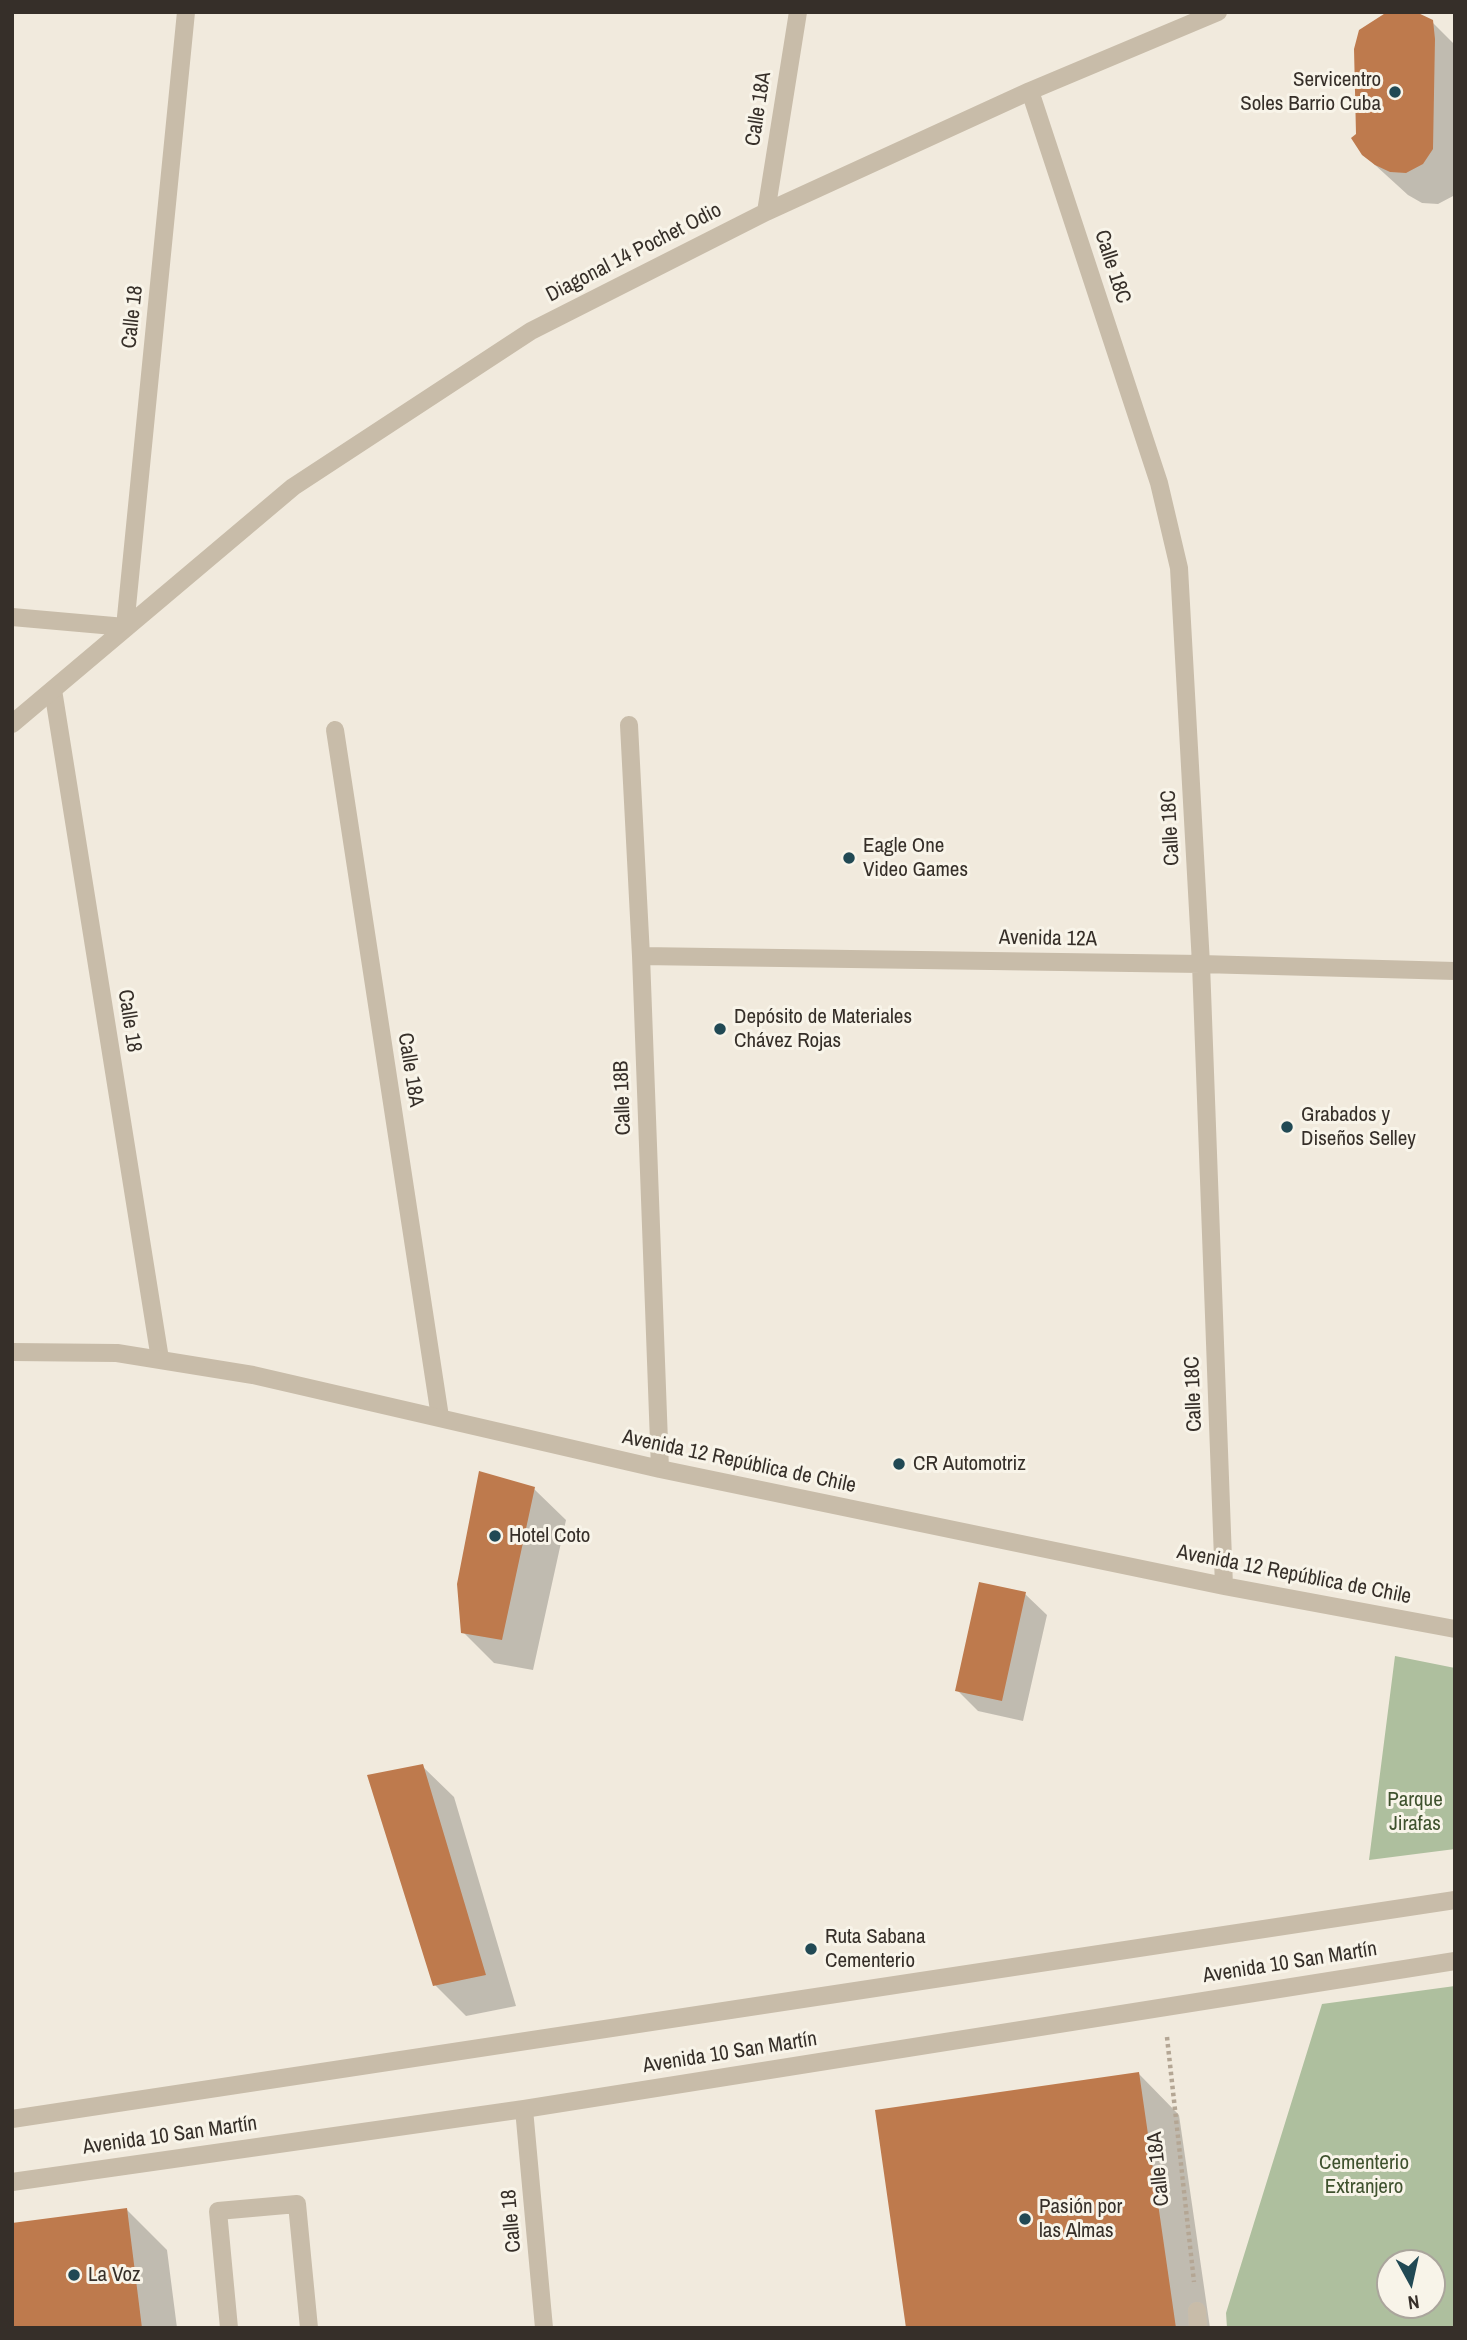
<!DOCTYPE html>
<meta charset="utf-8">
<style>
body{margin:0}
#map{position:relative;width:1467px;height:2340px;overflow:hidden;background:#f1eadd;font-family:"Archivo Narrow",sans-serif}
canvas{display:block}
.frame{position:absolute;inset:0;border:14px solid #362f29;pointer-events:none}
.north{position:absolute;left:1376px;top:2249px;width:70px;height:70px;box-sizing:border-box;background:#f8f4e9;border:2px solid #aaa59c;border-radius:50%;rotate:172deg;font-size:19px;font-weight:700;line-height:28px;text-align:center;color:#362f29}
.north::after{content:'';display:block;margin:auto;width:24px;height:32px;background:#214954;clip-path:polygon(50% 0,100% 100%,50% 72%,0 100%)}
</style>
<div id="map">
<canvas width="1467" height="2340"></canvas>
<div class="frame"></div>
<div class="north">N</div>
</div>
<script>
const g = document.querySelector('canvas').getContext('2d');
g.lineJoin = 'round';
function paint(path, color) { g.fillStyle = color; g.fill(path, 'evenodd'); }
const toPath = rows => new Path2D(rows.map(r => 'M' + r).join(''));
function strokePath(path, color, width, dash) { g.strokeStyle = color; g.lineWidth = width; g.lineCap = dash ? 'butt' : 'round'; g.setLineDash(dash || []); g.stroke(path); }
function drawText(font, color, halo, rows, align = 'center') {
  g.font = font + ' "Archivo Narrow",sans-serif'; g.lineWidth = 6; g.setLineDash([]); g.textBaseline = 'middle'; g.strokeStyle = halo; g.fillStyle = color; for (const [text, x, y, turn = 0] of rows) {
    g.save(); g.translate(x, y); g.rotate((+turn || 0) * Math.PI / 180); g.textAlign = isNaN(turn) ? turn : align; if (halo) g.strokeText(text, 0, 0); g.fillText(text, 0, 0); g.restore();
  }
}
const green = toPath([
 [1395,1656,1455,1668,1455,1849,1369,1860],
 [1455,1986,1455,2328,1227,2328,1226,2313,1322,2004],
 [1390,2263,1432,2263,1432,2305,1390,2305]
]);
const shadow = toPath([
 [1432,22,1455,45,1455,195,1438,204,1422,203,1408,195,1363,154],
 [534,1489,566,1520,533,1670,494,1663,463,1632],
 [1025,1594,1047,1615,1023,1721,978,1711,957,1690],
 [422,1766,454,1797,516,2006,466,2016,435,1985],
 [1139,2074,1179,2115,1210,2328,907,2328],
 [127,2210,167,2250,177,2328,12,2328]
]);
const building = toPath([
 [1387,12,1416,12,1433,20,1435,39,1433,149,1423,164,1406,173,1390,172,1375,165,1362,155,1351,138,1356,134,1354,49,1359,30],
 [479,1471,535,1487,502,1640,461,1633,457,1584],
 [979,1582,1026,1592,1002,1701,955,1691],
 [423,1764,486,1975,433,1986,367,1775],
 [1139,2072,1176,2328,906,2328,875,2110],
 [127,2208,142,2328,12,2328,12,2223]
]);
const path = toPath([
 [1167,2037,1194,2282]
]);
const service = toPath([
 [53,690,160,1359],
 [335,730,440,1417],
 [229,2328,218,2211,297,2204,309,2328]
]);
const minor = toPath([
 [1030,91,1159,483,1179,568,1201,964,1224,1586],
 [766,212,798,12],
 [12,617,125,627],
 [125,627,186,12],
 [12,724,293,487,531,331,766,212,1030,91,1218,12],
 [629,725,641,956,660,1469],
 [641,956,1201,964,1455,971],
 [12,1352,117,1353,253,1375,660,1469,1224,1586,1455,1629],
 [524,2109,544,2328],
 [12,2182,524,2109,1455,1961],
 [1197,2311,1198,2328]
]);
const tertiary = toPath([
 [12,2119,1455,1900]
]);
const markers = [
 [1395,92,7,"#214954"],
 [849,858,7,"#214954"],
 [720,1029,7,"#214954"],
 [1287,1127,7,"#214954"],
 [899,1464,7,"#214954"],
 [495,1536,7,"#214954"],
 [811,1949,7,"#214954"],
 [1025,2219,7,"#214954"],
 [74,2275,7,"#214954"]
];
const poiNames = [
 ["Servicentro",1381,80,"right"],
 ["Soles Barrio Cuba",1381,104,"right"],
 ["Eagle One",863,846],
 ["Video Games",863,870],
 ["Depósito de Materiales",734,1017],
 ["Chávez Rojas",734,1041],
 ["Grabados y",1301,1115],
 ["Diseños Selley",1301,1139],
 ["CR Automotriz",913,1464],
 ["Hotel Coto",509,1536],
 ["Ruta Sabana",825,1937],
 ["Cementerio",825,1961],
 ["Pasión por",1039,2207],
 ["las Almas",1039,2231],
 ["La Voz",88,2275]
];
const streetNames = [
 ["Calle 18A",759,109,-81],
 ["Diagonal 14 Pochet Odio",634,253,-27],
 ["Calle 18C",1112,267,72],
 ["Calle 18",133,317,-84],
 ["Calle 18C",1171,828,-93],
 ["Avenida 12A",1048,939,1],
 ["Calle 18",129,1021,81],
 ["Calle 18A",410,1070,81],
 ["Calle 18B",623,1098,-92],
 ["Calle 18C",1194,1394,-92],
 ["Avenida 12 República de Chile",739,1462,12],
 ["Avenida 12 República de Chile",1294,1575,11],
 ["Avenida 10 San Martín",1290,1963,-9],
 ["Avenida 10 San Martín",730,2053,-9],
 ["Avenida 10 San Martín",170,2136,-8],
 ["Calle 18A",1159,2169,-96],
 ["Calle 18",512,2221,-95]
];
const parkNames = [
 ["Parque",1415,1800],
 ["Jirafas",1415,1824],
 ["Cementerio",1364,2163],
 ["Extranjero",1364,2187]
];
paint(green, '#aebf9e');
paint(shadow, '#0003');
paint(building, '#be7a4d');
strokePath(path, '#b4a694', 4.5, [3.5, 3.5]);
strokePath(service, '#c8bca9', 18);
strokePath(minor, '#c8bca9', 18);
strokePath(tertiary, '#c8bca9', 18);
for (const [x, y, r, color] of markers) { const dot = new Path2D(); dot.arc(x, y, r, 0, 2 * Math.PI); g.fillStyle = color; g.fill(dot); strokePath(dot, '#f8f4e9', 2.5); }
drawText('21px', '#362f29', '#f8f4e9', poiNames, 'left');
drawText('21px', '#362f29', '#f8f4e9', streetNames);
drawText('21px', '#3f522e', '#f8f4e9', parkNames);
</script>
